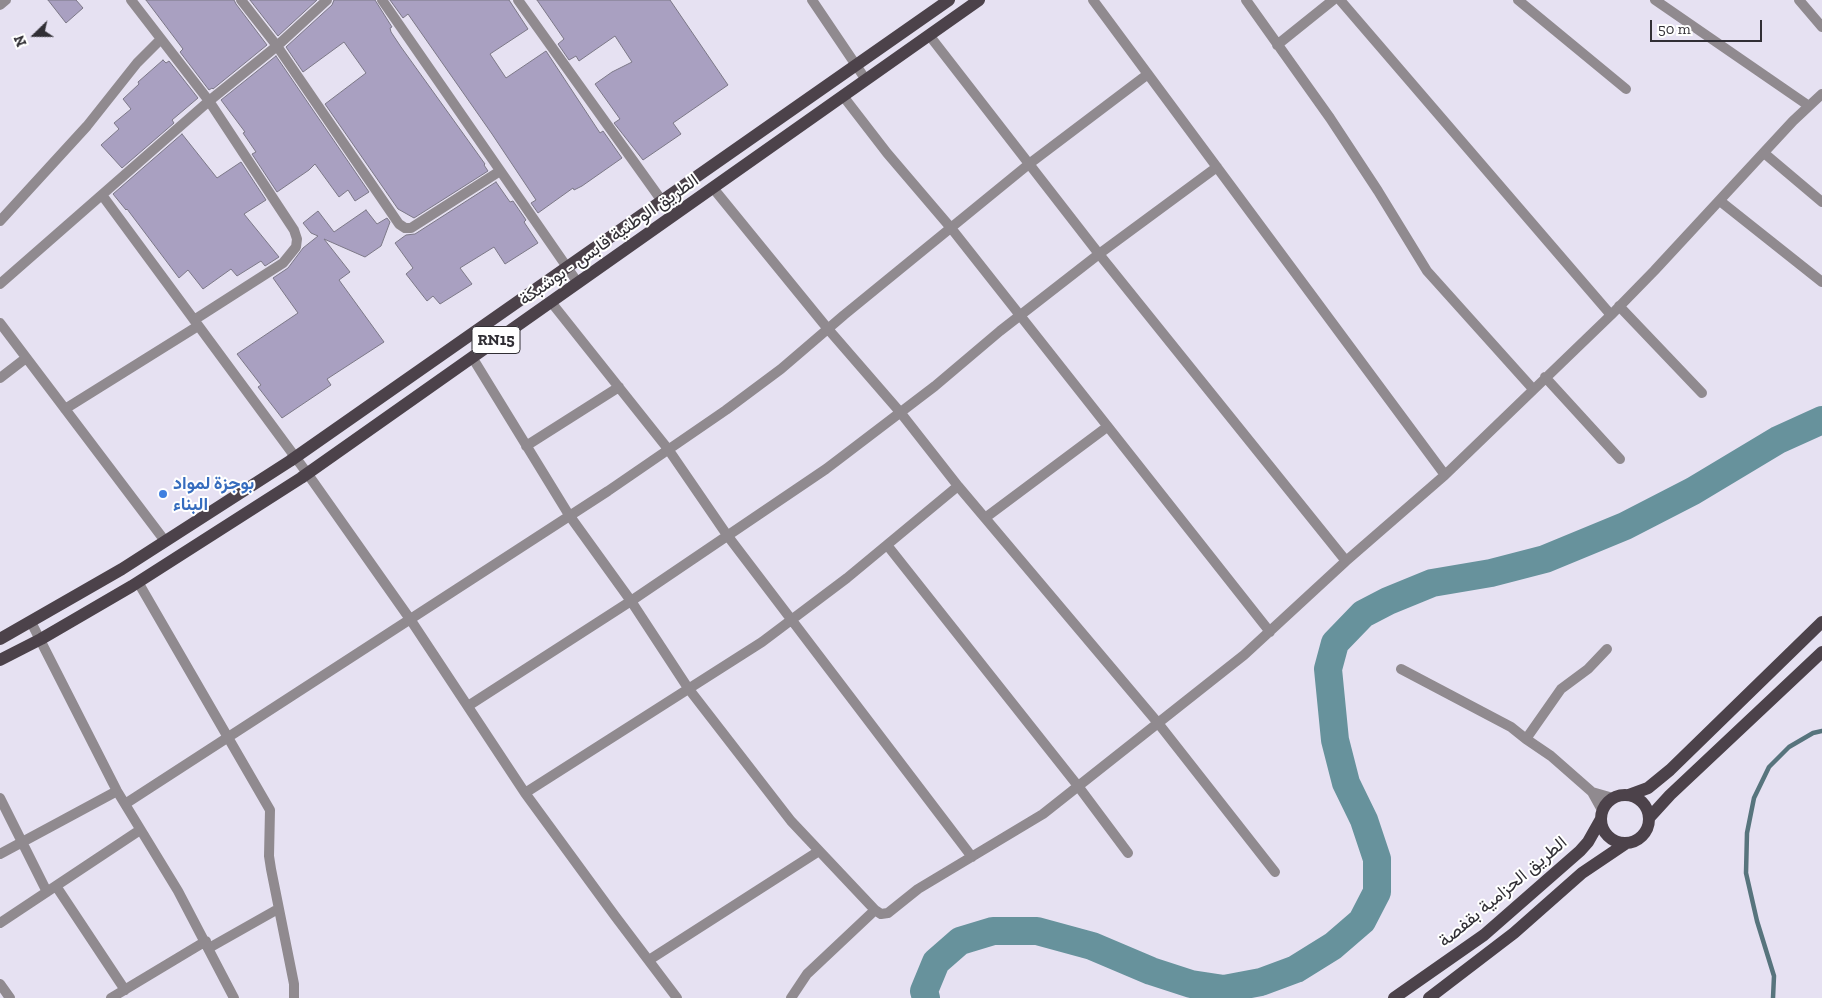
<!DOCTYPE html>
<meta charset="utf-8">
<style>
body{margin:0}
#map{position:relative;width:1822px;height:998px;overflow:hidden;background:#e6e1f2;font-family:"Zilla Slab",serif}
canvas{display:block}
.north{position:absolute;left:10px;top:10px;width:50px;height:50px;-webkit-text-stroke:4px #fff;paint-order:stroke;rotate:248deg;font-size:14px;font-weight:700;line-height:20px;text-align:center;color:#312f35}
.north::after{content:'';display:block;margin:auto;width:18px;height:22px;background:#312f35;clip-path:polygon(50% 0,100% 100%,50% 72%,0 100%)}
.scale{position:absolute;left:1650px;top:20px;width:112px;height:22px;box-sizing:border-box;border:2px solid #312f35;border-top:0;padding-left:6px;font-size:15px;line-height:18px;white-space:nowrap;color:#312f35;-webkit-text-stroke:4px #fff;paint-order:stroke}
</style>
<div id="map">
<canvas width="1822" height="998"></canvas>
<div class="north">N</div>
<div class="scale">50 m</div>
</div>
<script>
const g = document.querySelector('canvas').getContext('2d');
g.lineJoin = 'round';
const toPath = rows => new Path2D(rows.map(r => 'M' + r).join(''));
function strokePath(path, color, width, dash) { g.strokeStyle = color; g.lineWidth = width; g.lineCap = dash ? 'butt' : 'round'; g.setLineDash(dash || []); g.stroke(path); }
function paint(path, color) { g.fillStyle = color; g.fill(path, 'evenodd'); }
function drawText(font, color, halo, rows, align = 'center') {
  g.font = font + ' "Zilla Slab",Vazirmatn,serif'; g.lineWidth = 4; g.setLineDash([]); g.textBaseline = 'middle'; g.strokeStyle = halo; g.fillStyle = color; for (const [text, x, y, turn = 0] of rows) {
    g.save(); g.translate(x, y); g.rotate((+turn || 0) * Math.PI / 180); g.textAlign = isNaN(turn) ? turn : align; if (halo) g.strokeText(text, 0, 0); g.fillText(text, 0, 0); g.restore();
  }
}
const stream = toPath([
 [1773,998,1774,976,1757,921,1746,873,1747,833,1754,798,1769,767,1789,747,1813,733,1822,731]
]);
const river = toPath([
 [926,998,924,991,936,962,960,941,993,931,1037,931,1092,946,1151,971,1191,984,1224,989,1261,982,1296,969,1333,946,1362,921,1377,892,1377,859,1364,820,1346,783,1335,740,1328,669,1335,643,1363,614,1388,601,1432,583,1491,573,1545,559,1625,526,1693,491,1778,440,1822,420]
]);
const building = toPath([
 [48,0,76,0,83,8,66,23,48,0],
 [146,0,234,0,236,4,267,45,213,89,212,88,209,90,180,52,183,49,146,0],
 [250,0,317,0,278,36,250,0],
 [334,0,375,0,392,27,390,28,391,32,401,47,485,164,484,165,488,171,414,218,398,209,325,104,366,73,344,42,303,72,286,47,332,5,334,0],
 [390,0,509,0,528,29,490,54,506,78,546,51,600,133,603,131,622,158,582,186,574,190,573,188,538,213,531,203,536,200,492,134,408,14,403,18,390,0],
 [537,0,670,0,728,85,673,123,681,134,643,160,614,123,620,119,595,84,612,72,632,62,615,36,579,61,576,56,569,60,558,44,564,39,537,0],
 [276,56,369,192,355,201,348,190,339,197,315,164,309,170,277,192,252,154,256,152,243,133,245,132,221,100,276,56],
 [163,60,166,63,169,61,198,98,172,120,174,123,122,168,101,145,119,129,114,123,131,109,123,99,139,84,138,82,163,60],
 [182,134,217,178,241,162,266,200,244,214,279,257,265,266,261,261,237,276,231,269,203,289,188,270,179,278,127,209,126,210,113,194,182,134],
 [496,182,510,202,513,201,526,220,524,222,538,243,505,264,494,247,460,268,472,284,440,304,433,296,427,301,406,274,413,268,395,243,406,235,415,234,496,182],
 [366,210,377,224,387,218,390,222,381,246,365,257,324,239,350,272,339,280,384,342,327,379,331,385,282,418,258,387,261,385,237,354,298,313,273,278,288,268,303,248,318,236,311,233,303,223,318,211,334,232,366,210]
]);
const street = toPath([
 [131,0,209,101,294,230,297,239,296,247,283,263,194,320],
 [241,0,277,46,399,224,405,228,411,228,500,171],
 [382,0,578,283],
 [518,0,662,201],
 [812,0,866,80],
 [1093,0,1445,475],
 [1246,0,1330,118,1378,191,1427,271,1533,389],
 [1340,0,1611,315],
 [1518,0,1626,89],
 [1655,0,1809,106],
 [1799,0,1822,27],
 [0,5,6,0],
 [929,35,1099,254,1346,561],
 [1277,45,1333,0],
 [843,96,887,153,951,228,1270,632],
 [1764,153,1822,202],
 [713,188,828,329,900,412,958,486,1158,723,1275,872],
 [102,195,307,473,410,619,525,793,615,916,677,998],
 [1720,201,1822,282],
 [0,221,87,126,137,63,161,39],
 [0,284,209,101,277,46,327,0],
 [551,302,668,449,727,535,972,857],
 [1619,306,1702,393],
 [0,323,165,541],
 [472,357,569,515,631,601,688,688,791,821,875,910,881,914,888,913,918,889,1043,814,1244,655,1346,561,1445,475,1611,315,1654,271,1793,121,1822,94],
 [1545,377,1620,459],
 [0,378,26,358],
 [65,409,198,326],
 [526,446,619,387],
 [985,518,1107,427],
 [887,545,1078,786,1128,853],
 [138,582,270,810,269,856,271,869,294,984,294,998],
 [31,622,117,791,178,891,234,998],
 [1401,669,1511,727,1526,739,1551,756,1592,792,1602,810],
 [468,706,631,601,826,469,935,386,1000,331,1099,254,1217,167],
 [1526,739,1561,689,1588,669,1607,649],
 [1592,792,1613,798],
 [525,793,762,642,847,578,958,486],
 [0,798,47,892],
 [125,804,608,491,726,410,781,369,844,315,1029,164,1148,74],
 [0,854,117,791],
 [56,886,125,990],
 [0,923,140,830],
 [209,948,278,909],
 [649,960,819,851],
 [0,984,10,998],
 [111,998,206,941],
 [791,998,807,974,875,910]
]);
const primary = toPath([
 [0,639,122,569,290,461,949,0],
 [0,660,41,639,132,586,301,478,979,0],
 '1601 819a24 24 0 1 1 48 0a24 24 0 1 1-48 0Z',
 [1629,795,1648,788,1670,770,1822,622],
 [1649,818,1670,795,1822,652],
 [1394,998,1484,935,1580,851,1588,842,1601,819],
 [1429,998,1514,933,1582,873,1625,844]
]);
const markers = [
 [163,494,5,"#3f7fe0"]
];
const shields = [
 [496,340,48]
];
const shieldNames = [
 ["RN15",496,340]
];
const streetNames = [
 ["الطريق الوطنية قابس - بوشبكة",609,240,-35],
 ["الطريق الحزامية بقفصة",1503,892,-40]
];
const shopNames = [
 ["بوجزة لمواد",173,484],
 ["البناء",173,505]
];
strokePath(stream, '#57747d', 4.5);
strokePath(river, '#67929c', 28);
paint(building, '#a9a0c1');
strokePath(building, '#7c7887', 1);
strokePath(street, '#908a8f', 10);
strokePath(primary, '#4c424a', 12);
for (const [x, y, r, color] of markers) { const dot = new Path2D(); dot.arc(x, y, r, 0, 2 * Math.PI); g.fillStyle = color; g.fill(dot); strokePath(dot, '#fff', 2); }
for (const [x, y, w] of shields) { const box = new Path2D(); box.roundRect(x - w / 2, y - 13.5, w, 27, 4); g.fillStyle = '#fff'; g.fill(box); strokePath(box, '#312f35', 1); }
drawText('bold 16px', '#312f35', null, shieldNames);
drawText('18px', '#312f35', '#fff', streetNames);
drawText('bold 18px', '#366cbe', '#fff', shopNames, 'left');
</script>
